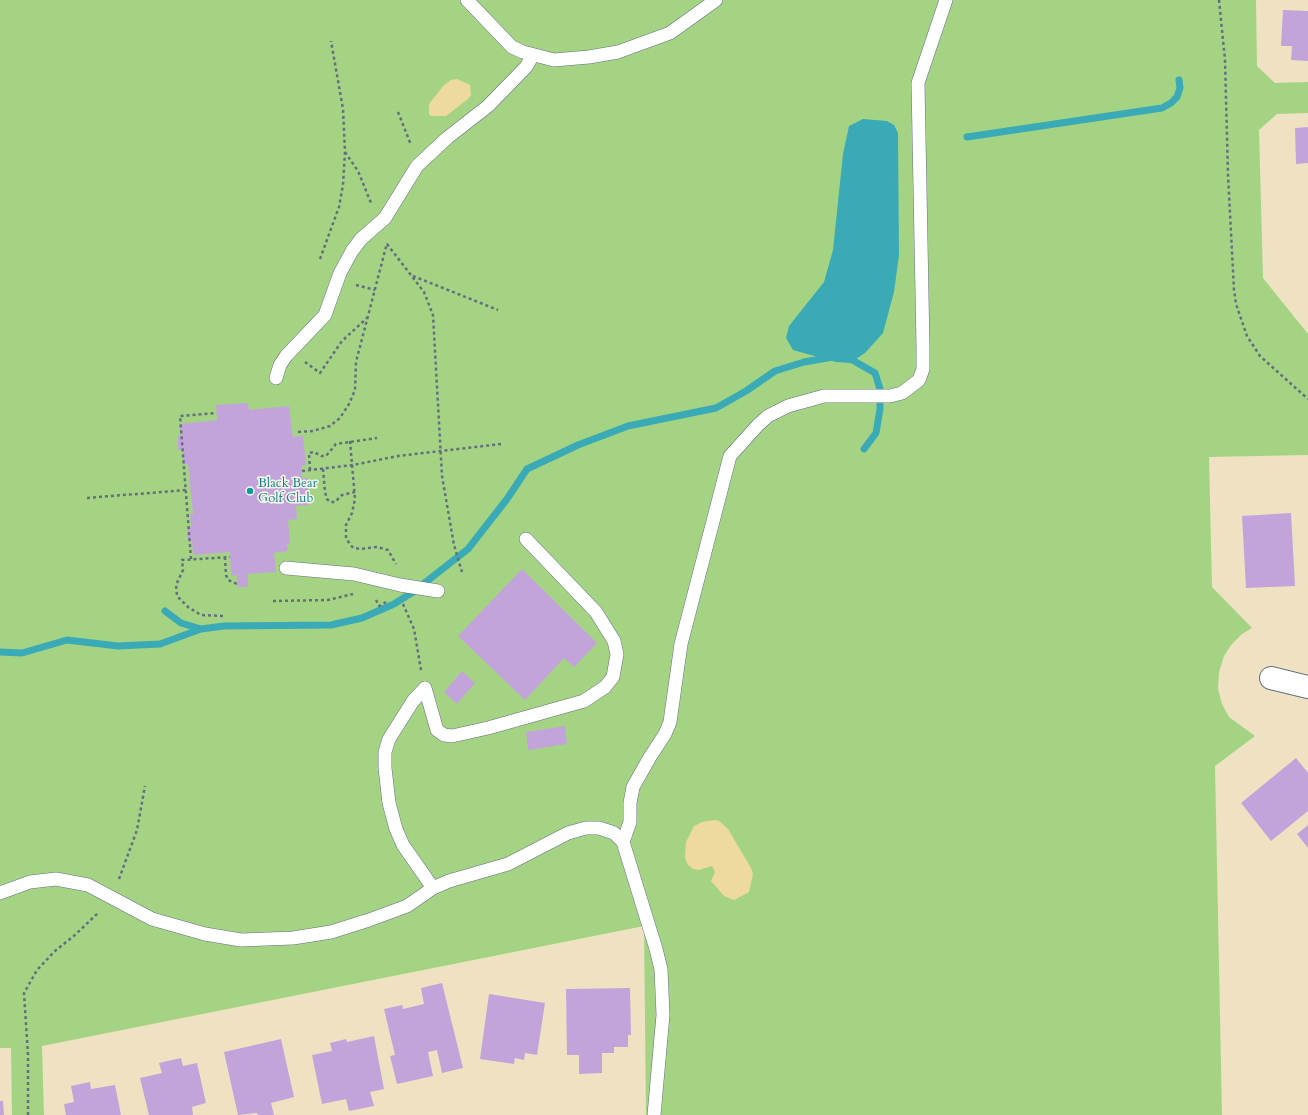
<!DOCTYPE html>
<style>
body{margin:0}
canvas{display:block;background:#eee2c2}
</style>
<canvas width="1308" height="1115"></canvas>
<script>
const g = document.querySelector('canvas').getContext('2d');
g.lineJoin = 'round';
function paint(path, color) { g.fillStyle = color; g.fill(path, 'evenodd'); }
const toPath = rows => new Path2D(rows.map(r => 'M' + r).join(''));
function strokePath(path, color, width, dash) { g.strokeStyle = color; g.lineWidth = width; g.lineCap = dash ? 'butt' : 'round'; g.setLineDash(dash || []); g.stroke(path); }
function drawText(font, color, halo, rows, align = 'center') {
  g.font = font + ' Cardo,serif'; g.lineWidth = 3; g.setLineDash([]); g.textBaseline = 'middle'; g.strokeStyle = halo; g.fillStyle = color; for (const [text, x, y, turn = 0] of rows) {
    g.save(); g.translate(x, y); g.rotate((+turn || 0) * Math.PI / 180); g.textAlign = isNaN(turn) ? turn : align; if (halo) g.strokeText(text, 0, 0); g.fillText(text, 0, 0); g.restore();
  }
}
const green = toPath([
 [0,0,1256,0,1257,66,1275,83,1308,82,1308,113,1277,114,1259,130,1263,278,1308,334,1308,455,1209,457,1212,587,1252,628,1242,634,1231,645,1224,656,1219,672,1218,689,1222,704,1229,717,1255,736,1215,766,1222,1115,646,1115,644,926,42,1046,44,1115,12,1115,11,1048,0,1048]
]);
const sand = toPath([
 [457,79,470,85,471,95,468,99,446,116,431,116,429,114,429,104,444,85,451,80],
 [715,820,719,821,728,829,751,868,753,874,749,892,734,900,724,896,711,881,715,872,712,866,699,870,693,869,688,865,685,858,686,842,694,826,702,822]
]);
const water = toPath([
 [863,119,887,121,894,125,898,133,899,255,894,292,883,333,865,353,850,363,836,362,793,350,786,338,789,326,824,282,833,250,843,154,849,126]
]);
const stream = toPath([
 [967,137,1162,108,1171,103,1177,97,1180,88,1179,80],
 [847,357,875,373,880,389,880,409,876,433,864,449],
 [165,611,181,623,201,629],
 [0,652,22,653,67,640,118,646,160,644,201,629,224,626,331,625,362,618,394,604,413,592,468,549,507,499,527,469,578,445,628,426,716,408,746,391,775,371,804,362,833,357]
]);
const building = toPath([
 [1283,10,1308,11,1308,61,1291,60,1292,46,1281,46],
 [1308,127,1308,163,1296,164,1295,128],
 [248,403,249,410,289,406,293,437,303,436,306,465,301,466,302,478,307,478,310,505,296,506,297,519,288,520,290,544,287,544,288,551,274,553,276,572,248,574,248,587,237,587,237,575,231,576,230,552,193,555,192,541,188,542,187,527,191,527,190,514,193,514,188,464,183,464,183,450,178,450,178,436,181,435,180,424,217,420,216,405],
 [1291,513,1295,586,1246,588,1242,516],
 [522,569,597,643,574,667,564,658,525,700,458,636],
 [462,671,475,683,457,704,444,692],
 [565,726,567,744,528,750,526,732],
 [1296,758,1308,773,1308,811,1271,841,1241,803],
 [1308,825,1308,848,1297,834],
 [442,983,463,1068,442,1073,437,1050,428,1052,433,1076,397,1084,390,1056,395,1055,384,1009,402,1005,403,1009,424,1004,421,988],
 [630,988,631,1035,628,1035,628,1047,614,1047,614,1053,602,1053,602,1073,579,1074,579,1055,567,1055,566,989],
 [489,994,545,1003,537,1055,525,1053,524,1060,515,1058,514,1064,480,1059],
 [374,1036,384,1089,370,1092,374,1106,349,1111,346,1099,322,1104,312,1055,332,1051,330,1043,346,1039,347,1042],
 [281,1039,294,1097,271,1103,274,1115,258,1115,257,1113,238,1115,224,1052],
 [181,1058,183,1066,197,1063,206,1103,192,1107,193,1115,149,1115,140,1078,162,1073,159,1063],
 [90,1082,91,1089,115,1085,121,1115,66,1115,64,1104,74,1102,71,1086],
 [0,1101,3,1101,4,1115,0,1115]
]);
const path = toPath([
 [1219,0,1225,60,1228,175,1234,290,1236,304,1247,336,1260,356,1308,399],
 [398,112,411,145],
 [345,152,358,171,371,203],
 [387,244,424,292,433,315,442,476,454,545,462,572],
 [320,259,339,207,343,185,345,152,343,109,331,41],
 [413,276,498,310],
 [356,285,375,290],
 [305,362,320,373,342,341,367,318],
 [298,432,313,431,330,426,340,418,349,404,355,390,356,362,387,243],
 [350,441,355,499,352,513,346,525,346,537,350,545,354,548,360,549,377,547,388,550,396,564],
 [323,469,325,492,327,499,330,502,335,502,342,495,355,492],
 [310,470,309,453,314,452,321,456,326,456,336,444,377,438],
 [302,471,353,465,398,456,501,444],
 [87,498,186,490],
 [225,557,226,575,228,580,237,584],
 [191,559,180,416,216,413],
 [376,600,379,606,386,602],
 [273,601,328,600,353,594],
 [403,604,414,629,421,670],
 [223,616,201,615,188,607,177,596,176,585,183,570,182,560,230,557],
 [119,879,137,830,145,786],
 [28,1115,28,1055,24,993,37,970,55,951,75,935,98,913]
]);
const lane = toPath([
 [467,0,512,47,523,52,554,60,589,57,618,52,670,33,716,0],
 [276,378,280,365,286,356,325,315,340,273,352,251,361,239,385,218,417,166,447,138,488,106,526,67,533,55],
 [286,568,354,574,400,585,438,591],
 [425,688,437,730,444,735,452,736,488,728,584,701,605,687,613,677,617,654,614,641,596,612,526,539],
 [425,688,413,701,389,739,385,752,385,768,389,803,396,829,403,845,433,888],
 [623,842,630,822,630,803,633,787,650,757,665,734,670,722,681,644,730,456,758,425,768,416,788,406,824,396,890,396,902,393,919,380,923,369,923,347,918,83,946,0],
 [0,893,30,882,56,879,88,885,152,919,205,934,241,940,293,938,331,932,369,920,407,906,433,888,449,881,508,864,568,833,586,828,599,828,614,833,623,842,656,949,661,969,663,1015,654,1115]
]);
const street = toPath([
 [1271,678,1308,687]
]);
const markers = [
 [250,491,4,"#0f9aa8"]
];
const cultureNames = [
 ["Black Bear",258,484],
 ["Golf Club",258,499]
];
paint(green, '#a4d483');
paint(sand, '#eeda9e');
paint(water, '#39aab6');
strokePath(stream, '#39aab6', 7);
paint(building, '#c3a4da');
strokePath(lane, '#656e81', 14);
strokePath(street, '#656e81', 24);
strokePath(path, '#656e81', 2.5, [3, 3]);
strokePath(lane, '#fff', 13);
strokePath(street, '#fff', 22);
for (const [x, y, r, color] of markers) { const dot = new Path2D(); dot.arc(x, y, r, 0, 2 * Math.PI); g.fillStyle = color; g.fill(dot); strokePath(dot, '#fbf7ec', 1.5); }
drawText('13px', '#0d838f', '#fbf7ec', cultureNames, 'left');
</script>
